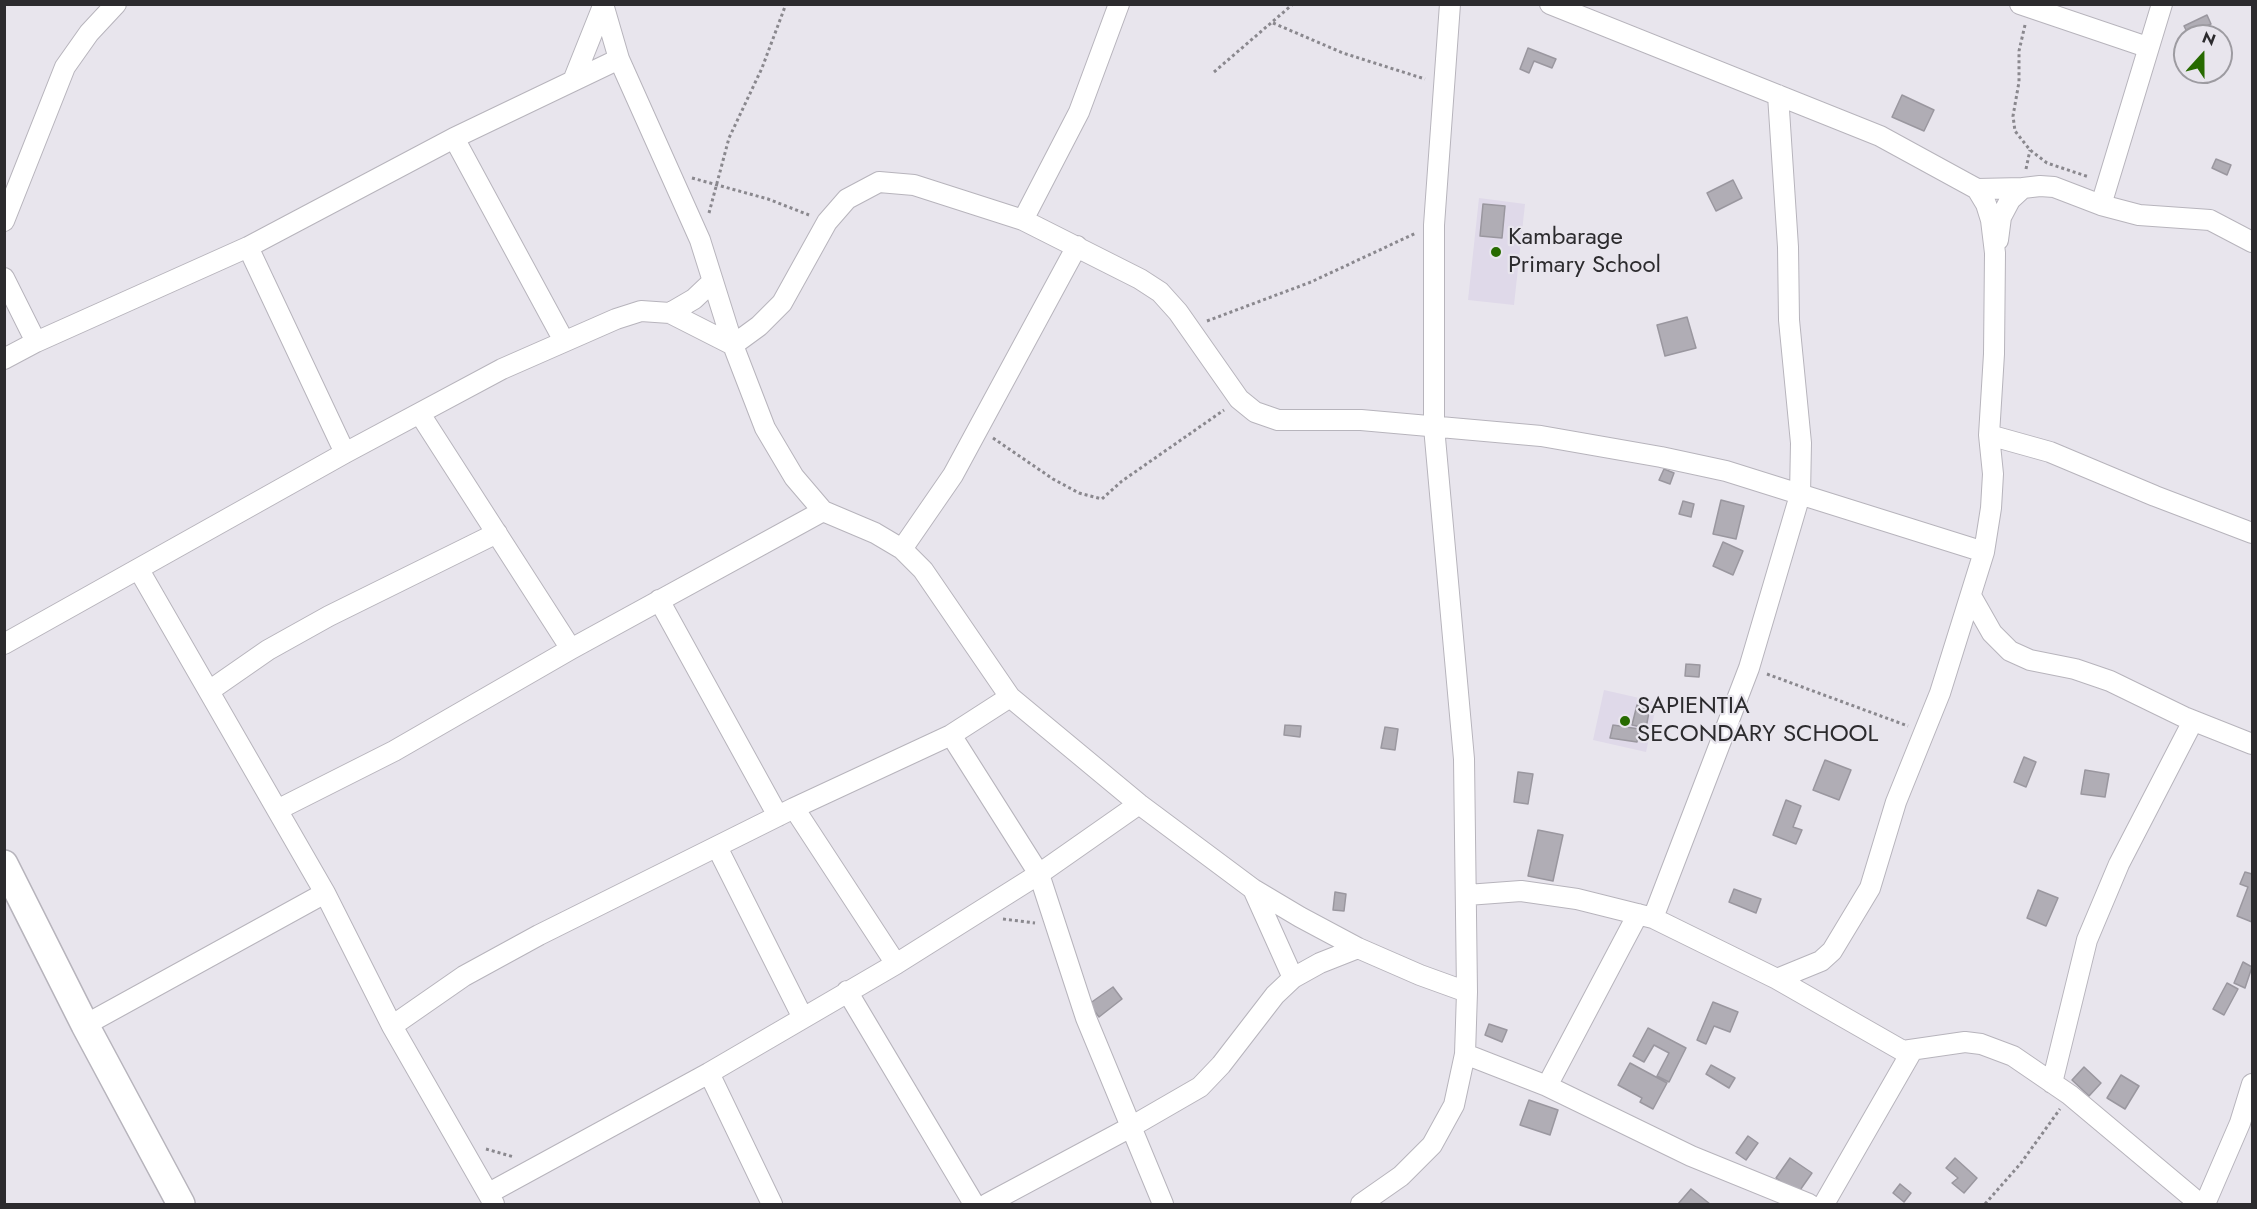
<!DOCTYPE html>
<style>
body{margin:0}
#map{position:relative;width:2257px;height:1209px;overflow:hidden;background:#e8e5ed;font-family:Jost,sans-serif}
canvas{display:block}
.frame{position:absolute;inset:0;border:6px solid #2c2b2e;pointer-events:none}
.north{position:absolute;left:2173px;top:24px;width:60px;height:60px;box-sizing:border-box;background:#e8e5ed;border:2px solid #9d9ba1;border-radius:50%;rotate:21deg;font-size:16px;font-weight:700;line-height:24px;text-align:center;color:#2c2b2e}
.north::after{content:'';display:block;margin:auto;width:21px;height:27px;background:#276a00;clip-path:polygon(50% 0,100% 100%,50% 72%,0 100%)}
</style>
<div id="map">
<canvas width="2257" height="1209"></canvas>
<div class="frame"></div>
<div class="north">N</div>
</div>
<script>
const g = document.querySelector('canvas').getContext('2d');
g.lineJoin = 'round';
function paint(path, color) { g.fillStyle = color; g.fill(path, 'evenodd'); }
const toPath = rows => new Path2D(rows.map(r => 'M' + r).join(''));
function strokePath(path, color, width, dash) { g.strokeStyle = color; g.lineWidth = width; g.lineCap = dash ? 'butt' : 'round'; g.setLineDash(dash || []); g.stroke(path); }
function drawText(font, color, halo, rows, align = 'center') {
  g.font = font + ' Jost,sans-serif'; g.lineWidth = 4.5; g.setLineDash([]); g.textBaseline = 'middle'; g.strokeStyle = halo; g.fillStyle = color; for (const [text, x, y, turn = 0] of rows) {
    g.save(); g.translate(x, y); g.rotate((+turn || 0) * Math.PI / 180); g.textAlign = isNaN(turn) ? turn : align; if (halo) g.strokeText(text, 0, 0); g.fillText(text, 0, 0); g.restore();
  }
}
const built = toPath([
 [1479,198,1525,204,1514,305,1468,300],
 [1604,690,1657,702,1646,752,1593,740]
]);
const building = toPath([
 [2207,15,2211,24,2188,34,2184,26,2207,15],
 [1528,48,1556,59,1552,68,1534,61,1529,73,1520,69,1528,48],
 [1902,95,1934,110,1924,131,1892,117,1902,95],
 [2216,159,2231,165,2227,175,2212,168,2216,159],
 [1733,180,1742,198,1716,211,1707,193,1733,180],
 [1483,204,1505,206,1502,238,1480,236,1483,204],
 [1687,317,1696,348,1665,356,1657,325,1687,317],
 [1664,469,1674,473,1670,484,1659,480,1664,469],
 [1721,500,1744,506,1736,539,1713,534,1721,500],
 [1683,501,1694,504,1691,517,1679,514,1683,501],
 [1723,542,1743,551,1733,575,1713,566,1723,542],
 [1686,664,1700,665,1699,677,1685,676,1686,664],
 [1637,705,1650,707,1646,728,1632,725,1637,705],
 [1285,725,1301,726,1300,737,1284,735,1285,725],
 [1613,725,1639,729,1637,742,1610,738,1613,725],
 [1385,727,1398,729,1395,750,1381,748,1385,727],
 [2024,757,2036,762,2026,787,2014,782,2024,757],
 [1825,760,1851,770,1839,800,1813,790,1825,760],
 [2085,770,2109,774,2105,797,2081,794,2085,770],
 [1518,772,1533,774,1528,804,1514,802,1518,772],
 [1786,800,1801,806,1793,827,1802,830,1796,844,1773,835,1786,800],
 [1538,830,1563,835,1553,881,1528,876,1538,830],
 [2245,872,2252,874,2252,922,2237,916,2248,887,2240,884,2245,872],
 [1734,889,1761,899,1756,913,1729,902,1734,889],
 [2038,890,2058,898,2046,926,2027,918,2038,890],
 [1335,892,1346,894,1344,911,1333,910,1335,892],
 [2243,962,2252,967,2245,988,2234,983,2243,962],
 [2227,983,2238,989,2224,1015,2213,1009,2227,983],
 [1113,987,1122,999,1099,1017,1089,1004,1113,987],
 [1713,1002,1738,1012,1730,1032,1714,1026,1706,1044,1697,1040,1713,1002],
 [1489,1024,1507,1030,1502,1042,1485,1035,1489,1024],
 [1648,1028,1686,1048,1669,1082,1657,1076,1669,1053,1654,1045,1644,1062,1633,1056,1648,1028],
 [1630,1063,1667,1083,1653,1109,1640,1102,1642,1098,1618,1085,1630,1063],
 [1711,1065,1735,1078,1729,1088,1706,1074,1711,1065],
 [2084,1067,2101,1083,2089,1096,2072,1080,2084,1067],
 [2121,1075,2139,1086,2125,1109,2107,1098,2121,1075],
 [1529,1100,1558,1110,1550,1135,1520,1125,1529,1100],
 [1748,1136,1758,1143,1746,1160,1736,1153,1748,1136],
 [1790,1158,1812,1173,1798,1193,1776,1178,1790,1158],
 [1955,1158,1977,1178,1964,1193,1952,1183,1958,1178,1946,1168,1955,1158],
 [1900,1184,1911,1193,1904,1202,1893,1193,1900,1184],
 [1691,1189,1710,1204,1678,1204,1691,1189]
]);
const path = toPath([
 [1273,23,1343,53,1425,79],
 [2025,25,2019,51,2019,82,2013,116,2015,131,2030,150,2047,163,2089,177],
 [1214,72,1293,4],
 [2026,169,2030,150],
 [692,178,768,199,809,215],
 [709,213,729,138,762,68,786,4],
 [1207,321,1311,282,1416,233],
 [993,438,1053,479,1079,493,1102,499,1122,481,1224,410],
 [1767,674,1908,726],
 [1003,919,1035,923],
 [486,1149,514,1157],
 [1985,1204,2021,1163,2060,1109]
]);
const street = toPath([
 [603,4,619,59,700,240,733,345,765,428,794,477,823,511,875,533,902,549,923,570,1010,697,1139,804,1253,889,1300,917,1358,948,1420,975,1467,992],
 [1550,4,1880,136,1977,189,1986,204,1991,220,1995,253,1994,354,1989,435,1993,474,1991,508,1984,552,1940,693,1896,802,1870,888,1832,951,1821,961,1777,979],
 [2020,4,2147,47],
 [573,81,603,6],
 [454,138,564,341],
 [1977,189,2023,188],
 [2101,205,2162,4],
 [1023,220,1079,112,1119,4],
 [4,221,65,67,89,33,116,4],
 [1998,240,2001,217,2010,200,2023,188,2040,186,2054,187,2101,205,2139,215,2210,220,2252,242],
 [248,247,345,453],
 [4,278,36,342],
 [670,313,694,299,713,281],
 [4,359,36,342,248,247,454,138,619,59],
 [420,414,571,649],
 [1989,435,2050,452,2155,496,2252,533],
 [902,549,953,475,1077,246],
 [139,570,325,893,392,1026,494,1204],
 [1971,596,1992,633,2010,651,2030,660,2075,669,2110,681,2184,717,2252,744],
 [659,600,778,816],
 [4,644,345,453,502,369,616,319,641,311,670,313,733,345,759,326,782,303,827,222,847,199,879,182,914,185,1023,220,1140,279,1160,292,1178,312,1239,399,1255,412,1278,420,1361,420,1541,436,1661,457,1726,471,1984,552],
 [209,691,268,650,329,616,497,533],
 [951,735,1039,874,1086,1018,1163,1204],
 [794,808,896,964],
 [279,809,394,751,571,649,823,511],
 [717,847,803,1018],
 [1253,889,1293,978],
 [1467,895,1521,891,1577,899,1653,918,1777,979,1903,1051,1965,1042,1981,1044,2013,1056,2070,1095,2200,1204],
 [1653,918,1749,668,1800,495,1801,443,1789,320,1788,247,1778,95],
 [847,991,974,1204],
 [85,1025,325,893],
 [392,1026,464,976,539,935,794,808,951,735,1010,697],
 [1465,1054,1547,1086,1691,1156,1809,1204],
 [709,1073,772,1204],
 [2052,1083,2087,940,2119,864,2193,721],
 [1547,1086,1638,914],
 [489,1193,709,1073,896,964,1039,874,1139,804],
 [987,1204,1129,1128,1200,1087,1221,1065,1275,995,1293,978,1320,963,1358,948],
 [1361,1204,1401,1176,1432,1145,1454,1105,1465,1054,1467,992,1464,759,1434,427,1434,225,1450,4],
 [1824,1204,1912,1051],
 [2205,1204,2240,1123,2252,1084]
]);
const secondary = toPath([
 [4,864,85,1025,181,1204]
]);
const markers = [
 [1496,252,6,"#276a00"],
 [1625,721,6,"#276a00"]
];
const poiNames = [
 ["Kambarage",1508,238],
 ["Primary School",1508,266],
 ["SAPIENTIA",1637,707],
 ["SECONDARY SCHOOL",1637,735]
];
paint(built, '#dfd9e9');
paint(building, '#b0adb5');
strokePath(building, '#9a979f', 1.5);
strokePath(street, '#b7b4bc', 22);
strokePath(secondary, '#b7b4bc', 30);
strokePath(path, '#8a888e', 3, [3, 3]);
strokePath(street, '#fff', 20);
strokePath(secondary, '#fff', 27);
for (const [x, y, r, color] of markers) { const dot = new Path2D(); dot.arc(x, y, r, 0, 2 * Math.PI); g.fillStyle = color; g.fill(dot); strokePath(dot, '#e8e5ed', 2); }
drawText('24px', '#2c2b2e', '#e8e5ed', poiNames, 'left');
</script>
